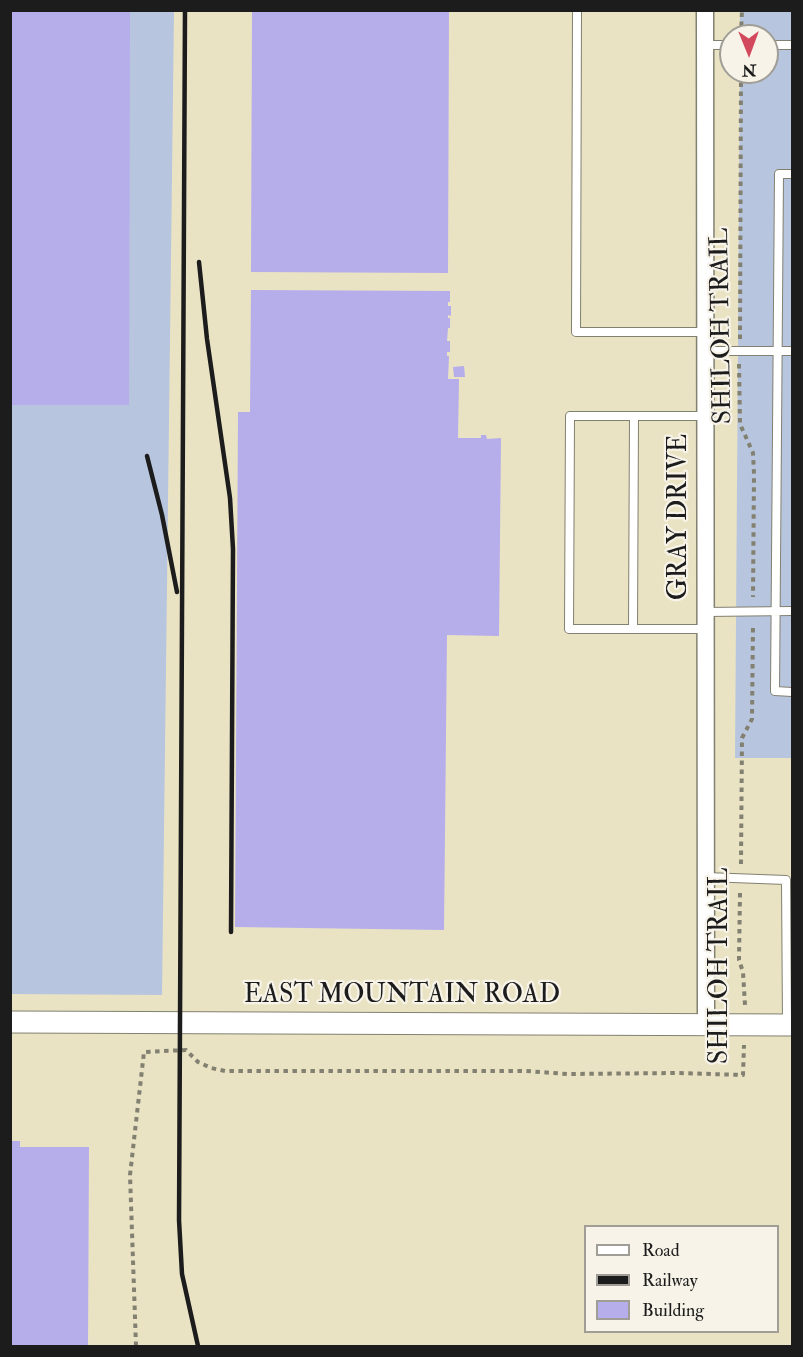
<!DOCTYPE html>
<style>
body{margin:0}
#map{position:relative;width:803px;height:1357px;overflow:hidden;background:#e9e3c4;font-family:"IM FELL Double Pica",serif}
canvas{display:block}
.frame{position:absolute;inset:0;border:12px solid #1c1c1c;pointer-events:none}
.legend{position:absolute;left:584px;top:1225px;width:195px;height:108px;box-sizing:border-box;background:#f7f3e8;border:2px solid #9f9d96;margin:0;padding:8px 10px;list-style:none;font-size:18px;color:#1c1c1c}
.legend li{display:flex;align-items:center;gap:12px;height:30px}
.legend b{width:30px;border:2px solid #9f9d96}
.north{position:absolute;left:719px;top:24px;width:60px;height:60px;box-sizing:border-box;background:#f7f3e8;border:2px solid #9f9d96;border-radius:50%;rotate:179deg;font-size:16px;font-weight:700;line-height:24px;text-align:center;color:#1c1c1c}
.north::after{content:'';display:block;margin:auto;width:21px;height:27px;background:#d1495b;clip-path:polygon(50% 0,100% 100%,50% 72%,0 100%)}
</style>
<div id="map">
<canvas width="803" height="1357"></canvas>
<div class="frame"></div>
<ul class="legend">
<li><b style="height:8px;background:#fff"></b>Road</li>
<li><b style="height:8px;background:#1c1c1c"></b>Railway</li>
<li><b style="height:16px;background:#b6adeb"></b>Building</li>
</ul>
<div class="north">N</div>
</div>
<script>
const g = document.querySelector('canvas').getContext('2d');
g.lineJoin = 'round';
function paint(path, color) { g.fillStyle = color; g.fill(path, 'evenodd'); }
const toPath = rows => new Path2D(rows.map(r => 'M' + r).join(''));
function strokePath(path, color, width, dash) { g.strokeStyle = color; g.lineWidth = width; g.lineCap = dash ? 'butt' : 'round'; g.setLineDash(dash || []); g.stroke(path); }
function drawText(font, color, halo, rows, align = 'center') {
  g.font = font + ' "IM FELL Double Pica",serif'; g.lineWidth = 4.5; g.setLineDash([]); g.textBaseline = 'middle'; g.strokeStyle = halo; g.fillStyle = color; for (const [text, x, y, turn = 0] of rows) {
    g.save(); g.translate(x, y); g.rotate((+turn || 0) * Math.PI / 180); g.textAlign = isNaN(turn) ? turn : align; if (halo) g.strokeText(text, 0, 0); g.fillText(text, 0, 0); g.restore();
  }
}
const industrial = toPath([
 [11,11,174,11,162,995,11,994],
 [740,11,792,11,792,758,735,758,740,72,767,72,767,36,740,36]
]);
const building = toPath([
 [10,10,130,10,129,405,10,405],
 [252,10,449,10,448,273,251,272],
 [251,290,450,291,450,302,448,302,448,306,451,306,451,316,448,315,448,318,450,318,450,328,448,328,447,341,450,341,450,352,447,352,447,356,449,356,448,379,459,379,458,438,481,438,481,435,486,435,487,439,501,438,499,636,447,635,444,930,235,927,238,412,250,412],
 [464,366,465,377,454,377,453,367],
 [10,1141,20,1141,20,1147,89,1147,88,1346,10,1346]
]);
const path = toPath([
 [741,35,742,10],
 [740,339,741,72],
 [739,364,740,424,753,453,754,474,753,597],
 [741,864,742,738,752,719,753,625],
 [740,893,739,960,743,972,745,1005],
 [136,1346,130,1175,144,1052,186,1050,198,1062,211,1068,225,1071,526,1071,567,1074,678,1073,743,1075,744,1045]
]);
const service = toPath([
 [577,10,576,332,705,332],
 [705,45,731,45],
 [767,45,792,45],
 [792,174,779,174,775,691,792,692],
 [705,351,792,351],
 [705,416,570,416,569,629,706,629],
 [705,612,792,611],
 [633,629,634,416],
 [706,877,786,880,787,1024]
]);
const minor = toPath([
 [705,10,706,1023]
]);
const tertiary = toPath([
 [10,1022,792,1025]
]);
const rail = toPath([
 [185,10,179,1220,182,1274,198,1346],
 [199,262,207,339,230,498,233,549,231,932],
 [147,456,162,515,177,592]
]);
const streetNames = [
 ["SHILOH TRAIL",723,326,-91],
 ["GRAY DRIVE",680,517,-90],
 ["SHILOH TRAIL",721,966,-90],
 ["EAST MOUNTAIN ROAD",402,996]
];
paint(industrial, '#b8c5de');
paint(building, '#b6adeb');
strokePath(service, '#828070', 10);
strokePath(minor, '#828070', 19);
strokePath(tertiary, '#828070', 23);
strokePath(path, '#828070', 4, [4.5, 4.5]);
strokePath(service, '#fff', 8);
strokePath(minor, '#fff', 16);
strokePath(tertiary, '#fff', 21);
strokePath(rail, '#1c1c1c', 4.5);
drawText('26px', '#1c1c1c', '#f7f3e8', streetNames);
</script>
